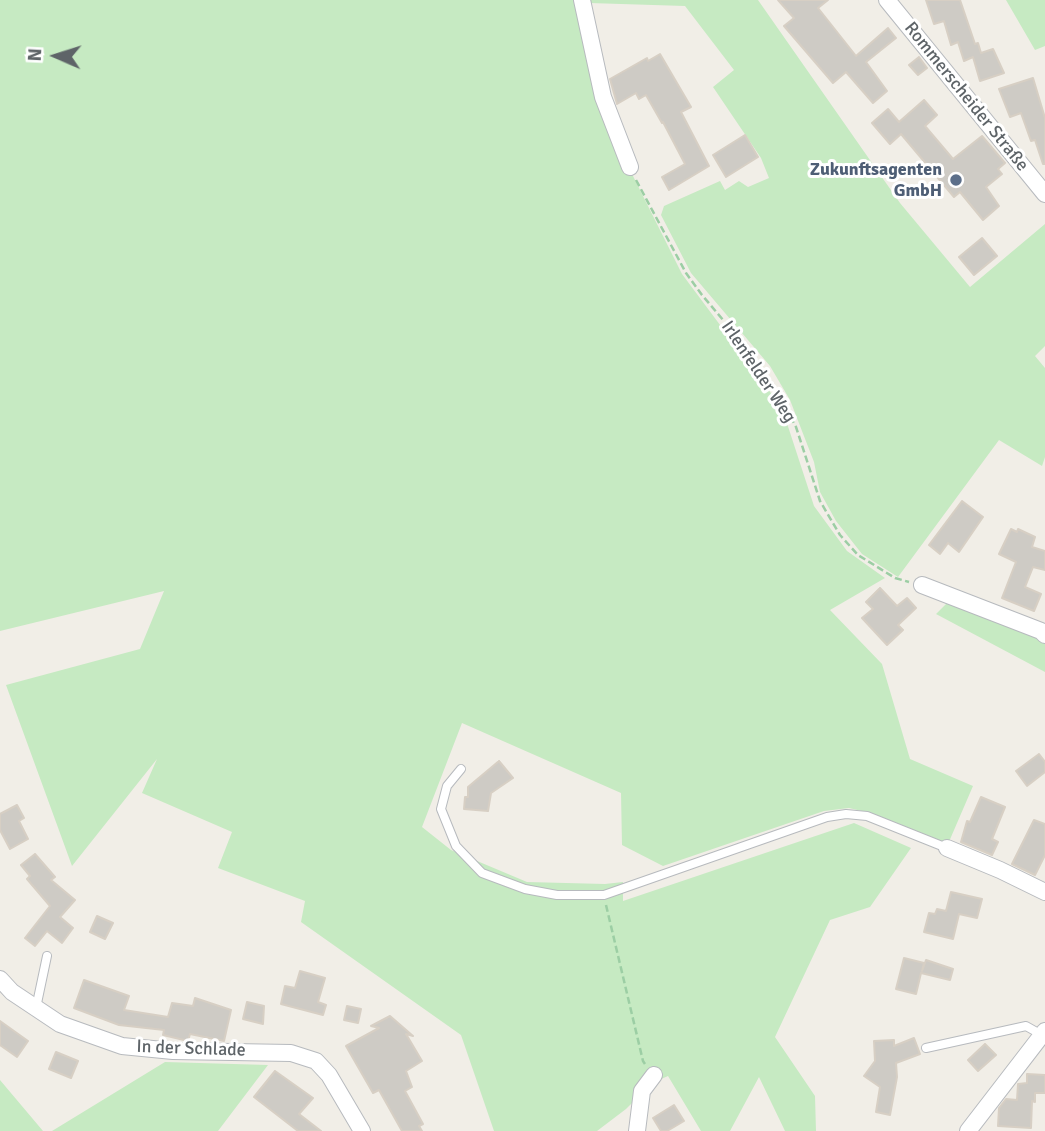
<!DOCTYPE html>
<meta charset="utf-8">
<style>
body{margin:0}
#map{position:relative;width:1045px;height:1131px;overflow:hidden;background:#f1eee7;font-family:Signika,sans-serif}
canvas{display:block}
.north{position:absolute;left:21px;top:21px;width:70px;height:70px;-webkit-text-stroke:5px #fff;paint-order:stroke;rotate:273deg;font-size:19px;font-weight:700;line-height:28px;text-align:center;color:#5e6468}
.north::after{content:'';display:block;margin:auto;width:24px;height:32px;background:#5e6468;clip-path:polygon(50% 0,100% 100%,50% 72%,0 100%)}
</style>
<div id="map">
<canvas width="1045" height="1131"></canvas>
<div class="north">N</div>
</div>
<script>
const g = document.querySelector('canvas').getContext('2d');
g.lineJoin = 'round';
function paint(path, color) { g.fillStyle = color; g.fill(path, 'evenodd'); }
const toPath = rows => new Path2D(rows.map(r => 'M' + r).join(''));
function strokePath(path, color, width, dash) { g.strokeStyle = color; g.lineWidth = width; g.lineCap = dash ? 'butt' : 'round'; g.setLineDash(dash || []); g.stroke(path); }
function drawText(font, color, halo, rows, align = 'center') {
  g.font = font + ' Signika,sans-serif'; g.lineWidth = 6; g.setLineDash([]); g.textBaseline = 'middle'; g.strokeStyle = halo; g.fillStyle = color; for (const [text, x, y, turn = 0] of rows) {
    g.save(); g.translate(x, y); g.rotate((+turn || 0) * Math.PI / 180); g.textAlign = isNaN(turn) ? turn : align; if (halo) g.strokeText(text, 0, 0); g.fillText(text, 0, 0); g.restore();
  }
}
const green = toPath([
 [0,0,578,0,615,140,682,274,782,408,814,506,847,551,885,578,830,610,882,664,910,759,973,786,948,844,870,813,849,808,824,811,663,866,622,845,621,793,462,723,422,827,451,850,527,882,605,884,623,882,623,901,854,823,911,848,870,907,830,920,775,1037,815,1096,816,1131,785,1131,759,1077,730,1131,701,1131,668,1076,652,1083,626,1109,597,1131,494,1131,461,1035,301,922,305,901,218,868,232,832,142,793,157,759,72,866,6,685,140,649,164,591,0,631],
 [589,0,758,0,900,203,970,287,1045,224,1045,346,1035,356,1045,368,1045,457,1042,466,999,440,898,577,862,554,836,521,820,492,814,462,790,400,770,366,691,273,661,215,664,206,720,181,725,190,739,181,748,187,769,178,761,158,713,87,734,70,685,6,589,3],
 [1006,0,1045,0,1045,46,1035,50],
 [948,602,1045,640,1045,672,936,614],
 [165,1062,268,1065,218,1131,52,1131],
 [0,1080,43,1131,0,1131]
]);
const building = toPath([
 [778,0,828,0,818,8,856,56,888,28,896,38,866,62,887,91,873,103,846,72,833,83,784,26,794,18,778,0],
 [926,0,960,0,975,44,978,43,981,53,993,49,1004,73,980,81,973,57,964,61,958,42,951,45,944,21,934,24,926,0],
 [660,54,691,107,681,112,709,166,669,190,662,177,685,164,663,122,662,123,646,95,639,99,636,93,617,104,610,79,647,58,648,61,660,54],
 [919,57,927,68,918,75,909,65,919,57],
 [1033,78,1045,118,1045,164,1043,164,1035,140,1031,141,1021,113,1010,117,999,89,1033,78],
 [924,100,937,115,925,126,953,159,982,136,1005,163,998,169,1002,174,986,187,999,206,983,220,960,192,954,197,901,134,890,144,872,123,888,109,899,122,924,100],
 [745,135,758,157,726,177,713,155,745,135],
 [982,238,997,256,974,275,959,257,982,238],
 [962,501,983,517,959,552,948,543,940,554,929,545,962,501],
 [1011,529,1017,532,1018,529,1035,537,1032,547,1045,551,1045,570,1033,567,1025,587,1041,594,1034,611,1002,598,1016,562,999,554,1011,529],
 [880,588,897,606,907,598,916,608,898,625,903,630,887,645,862,618,873,609,866,602,880,588],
 [1039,754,1045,762,1045,772,1027,786,1016,771,1039,754],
 [499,761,513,778,491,793,488,811,464,809,465,797,468,797,468,787,499,761],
 [981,797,1005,807,992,839,998,842,992,855,961,842,967,821,970,822,981,797],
 [17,805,24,818,19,821,28,839,10,849,0,830,0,814,17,805],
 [1034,820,1045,824,1045,855,1035,875,1012,864,1034,820],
 [35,854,55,877,51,880,75,900,60,917,73,928,62,943,47,931,35,946,25,938,50,906,27,879,30,876,21,865,35,854],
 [951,892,982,899,977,918,959,914,953,939,924,932,929,913,935,914,937,909,946,911,951,892],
 [97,916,113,923,105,939,90,932,97,916],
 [904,958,924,963,922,971,926,960,953,969,950,980,921,973,916,994,896,989,904,958],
 [300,971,325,978,318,1002,326,1005,323,1015,281,1004,285,986,295,988,300,971],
 [84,980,129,996,124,1010,168,1017,172,1003,193,1006,195,998,231,1010,224,1041,190,1034,188,1041,163,1035,164,1030,119,1025,74,1008,84,980],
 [247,1002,264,1006,263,1024,243,1019,247,1002],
 [347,1006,361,1009,358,1023,344,1020,347,1006],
 [390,1016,413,1036,406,1034,422,1061,406,1071,412,1087,405,1091,423,1124,419,1126,422,1131,402,1131,379,1090,373,1093,346,1046,379,1028,371,1026,390,1016],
 [0,1021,28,1041,17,1057,0,1045,0,1021],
 [914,1038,920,1054,896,1063,897,1077,890,1115,876,1112,880,1087,864,1076,875,1061,874,1041,894,1040,894,1046,914,1038],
 [985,1044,996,1055,978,1071,968,1060,985,1044],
 [56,1052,78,1061,71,1078,49,1069,56,1052],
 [275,1071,313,1098,299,1114,321,1131,298,1131,254,1097,275,1071],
 [1027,1074,1045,1075,1045,1093,1035,1093,1035,1102,1032,1101,1031,1128,998,1126,999,1108,1006,1099,1017,1100,1018,1084,1027,1083,1027,1074],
 [674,1105,684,1121,667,1131,661,1131,653,1118,674,1105]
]);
const path = toPath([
 [636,180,686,273,702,295,740,340,781,399,796,427,820,501,840,535,858,555,895,578,909,582],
 [606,905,643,1061,645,1064]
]);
const service = toPath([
 [461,769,447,786,441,809,456,846,482,873,525,889,557,895,604,895,827,817,846,814,867,816,947,848],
 [36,1008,47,956],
 [926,1048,1026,1026,1042,1035]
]);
const minor = toPath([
 [582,0,603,97,630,167],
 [887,0,1045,194],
 [922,585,1041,631,1045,635],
 [947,848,1000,870,1045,892],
 [0,979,12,992,60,1024,122,1046,173,1051,291,1053,316,1061,329,1075,362,1131],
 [637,1131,642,1091,654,1075],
 [968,1131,1045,1031]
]);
const markers = [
 [956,180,7,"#5c6f8a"]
];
const streetNames = [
 ["Rommerscheider Straße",966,97,51],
 ["Irlenfelder Weg",758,372,56],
 ["In der Schlade",191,1049,2]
];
const serviceNames = [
 ["Zukunftsagenten",942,170],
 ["GmbH",942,191]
];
paint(green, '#c6eac2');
paint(building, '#cecbc5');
strokePath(building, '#d7cfc4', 2);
strokePath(service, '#b7babe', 10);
strokePath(minor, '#b7babe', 18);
strokePath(path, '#9ccea4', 2.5, [7, 3.5]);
strokePath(service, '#fff', 8);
strokePath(minor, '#fff', 16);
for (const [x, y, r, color] of markers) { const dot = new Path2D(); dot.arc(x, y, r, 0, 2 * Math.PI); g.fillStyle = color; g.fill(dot); strokePath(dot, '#fff', 2.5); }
drawText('18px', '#5e6468', '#fff', streetNames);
drawText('bold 18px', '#4e5e75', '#fff', serviceNames, 'right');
</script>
